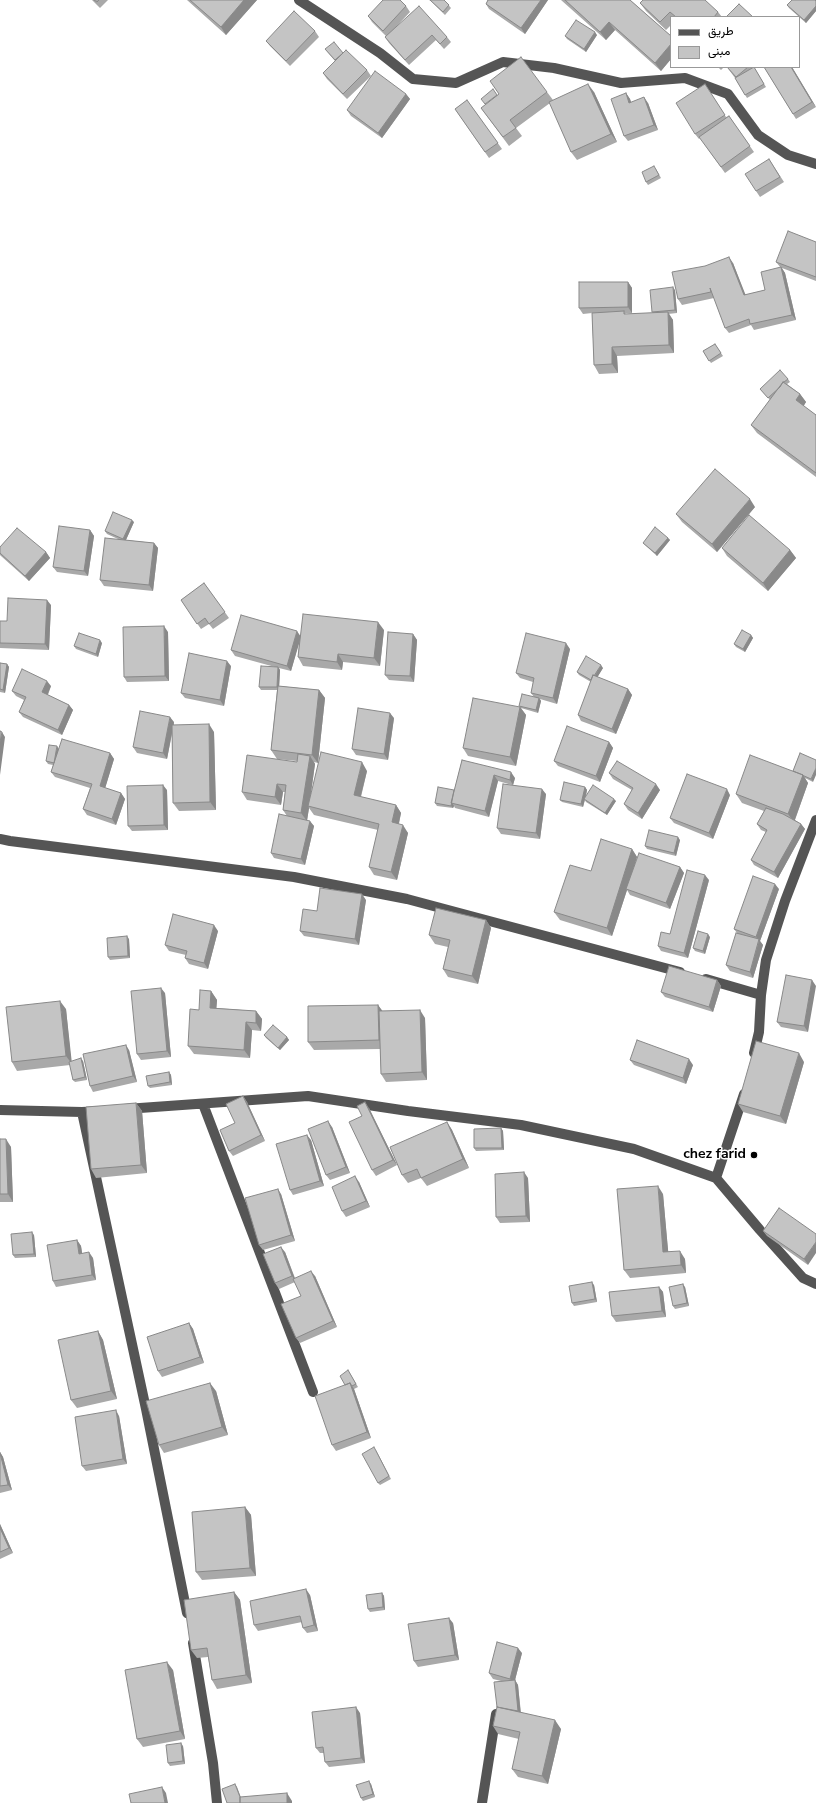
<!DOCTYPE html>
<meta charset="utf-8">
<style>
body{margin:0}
#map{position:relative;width:816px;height:1803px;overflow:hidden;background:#fff;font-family:"Nunito Sans",Vazirmatn,sans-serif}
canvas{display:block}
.legend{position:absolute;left:670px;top:16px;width:130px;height:52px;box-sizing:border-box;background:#fff;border:1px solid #999;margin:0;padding:5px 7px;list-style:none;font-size:12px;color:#000}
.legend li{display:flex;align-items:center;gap:8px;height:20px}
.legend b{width:20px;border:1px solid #999}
</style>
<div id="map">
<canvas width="816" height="1803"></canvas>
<ul class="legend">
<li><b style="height:5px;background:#555"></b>طريق</li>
<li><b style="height:11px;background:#c4c4c4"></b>مبنى</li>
</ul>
</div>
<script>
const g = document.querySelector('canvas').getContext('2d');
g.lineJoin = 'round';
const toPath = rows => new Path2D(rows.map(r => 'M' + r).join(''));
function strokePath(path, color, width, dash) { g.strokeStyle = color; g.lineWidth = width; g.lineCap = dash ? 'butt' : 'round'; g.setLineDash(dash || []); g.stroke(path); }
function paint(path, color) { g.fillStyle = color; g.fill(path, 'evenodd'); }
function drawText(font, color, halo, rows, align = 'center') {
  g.font = font + ' "Nunito Sans",sans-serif'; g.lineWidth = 3; g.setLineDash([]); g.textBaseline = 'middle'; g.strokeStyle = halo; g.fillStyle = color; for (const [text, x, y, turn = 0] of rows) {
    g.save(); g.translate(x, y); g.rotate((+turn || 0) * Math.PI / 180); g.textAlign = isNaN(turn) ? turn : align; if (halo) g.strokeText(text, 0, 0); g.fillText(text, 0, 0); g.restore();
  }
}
const minor = toPath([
 [299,0,380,53,413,79,456,83,503,62,554,68,621,83,685,78,728,94,758,135,788,155,816,164],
 [0,839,10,841,294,877,407,899,680,972],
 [706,979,761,995],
 [754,1053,759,1032,761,995,766,960,785,901,816,820],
 [203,1104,313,1392],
 [126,1109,308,1096,408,1111,521,1125,634,1149,716,1178,760,1230,803,1278,816,1284],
 [0,1110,82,1112,100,1111],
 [82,1112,146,1409,187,1613],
 [716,1178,744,1094],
 [193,1643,213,1763,217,1803],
 [482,1803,496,1714]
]);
const wall = toPath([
 [92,0,108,0,100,8],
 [187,0,257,0,226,35],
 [430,0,444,0,451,8,445,15],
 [488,0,548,0,525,34,489,9,486,4],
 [561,0,630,0,671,36,671,59,661,71,615,30,606,40],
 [816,1,816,11,806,23,789,8,787,5],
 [640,3,718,12,722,17,671,17,671,25,666,30,646,11],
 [406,6,410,12,394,29,447,37,451,42,444,49,436,40,409,65,389,43,385,37,386,36,372,22,368,16],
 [315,31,319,37,290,66,270,46,266,41],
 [597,35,586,52,567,39,565,36],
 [325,49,343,53,367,70,371,76,347,99,327,79,323,73,335,61],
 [718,67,724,67,721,70],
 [727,67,752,67,752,68,754,67,766,87,747,98,735,78],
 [764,67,792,67,816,107,796,119],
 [709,90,726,117,729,116,754,152,725,173,700,138,699,139,695,134],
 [547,92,553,100,594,92,617,142,577,160,571,152,550,103,516,128,522,136,509,146,481,108,497,95],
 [626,93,630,99,631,102,648,103,658,130,628,141,624,136],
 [406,94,410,99,382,138,351,116,347,110],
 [467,100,502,149,489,158,455,109],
 [769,159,784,182,760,197,756,191],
 [656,169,661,178,648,185,646,182],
 [816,242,816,281,782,268,785,273,796,320,754,330,751,325,729,333,725,328,714,298,682,305,678,299,733,263,745,295,765,290,781,268,776,262],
 [628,282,632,288,632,313,625,313,626,314,653,313,652,312,675,290,677,313,668,314,673,320,674,353,617,356,618,373,599,374,594,365,592,313,583,314,579,308],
 [715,344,723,356,711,363,703,351],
 [788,379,790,382,787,384,800,394,806,402,803,406,816,415,816,477,757,433,751,425,770,400,760,389],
 [755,507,717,552,682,522,676,514],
 [134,522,126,540,154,543,158,548,153,591,104,586,100,580,118,539,107,534,105,531],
 [90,530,94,536,88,576,57,572,53,567],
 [668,538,670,540,657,556,645,545,643,543],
 [0,547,46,552,50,558,29,581,1,556,0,555],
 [722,548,790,550,796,558,768,591,727,556],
 [204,583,229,618,213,629,209,624,201,629,181,600],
 [51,605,49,650,0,648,0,621,7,621],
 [384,630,380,666,343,662,342,670,303,666,298,657,299,642,291,671,279,668,280,670,279,686,319,690,325,698,318,763,314,762,315,764,311,793,367,771,361,797,396,805,401,813,399,824,408,833,397,880,374,875,369,867,378,830,314,815,309,808,307,820,314,826,305,865,274,858,271,853,287,816,283,810,285,792,283,792,281,805,247,800,242,792,297,762,297,761,277,759,271,750,277,690,261,690,259,687,275,667,235,656,231,650,300,636],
 [168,632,169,681,127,682,124,677],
 [413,634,417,640,414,682,389,680,385,675],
 [751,635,753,638,745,652,736,647,734,644],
 [102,643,98,657,76,649,74,646],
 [570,649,557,704,540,699,541,701,538,713,521,708,526,715,516,766,468,756,463,748,520,707,519,706,534,697,531,693,533,682,520,678,516,673],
 [0,663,7,664,9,667,5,693,0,692],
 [231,666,224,706,185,698,181,693],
 [603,668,597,677,628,689,632,695,616,734,581,721,578,715,591,682,579,675,577,672],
 [51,686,48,695,69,705,73,710,62,735,23,717,19,712,24,700,16,696,12,691],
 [394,718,388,760,356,755,352,749],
 [174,722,174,725,214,732,216,810,179,811,173,803,172,734,167,759,137,753,133,747],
 [609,742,613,748,600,782,558,766,554,761],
 [59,749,110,753,114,759,105,788,121,793,125,799,116,825,87,815,83,809,90,788,55,777,51,772,53,765,48,764,46,761],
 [800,753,813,782,805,778,808,783,795,820,801,824,805,829,778,878,754,865,751,860,766,832,761,830,757,824,764,811,742,803,736,794,793,771],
 [462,760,515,778,513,785,546,794,540,839,501,834,497,828,512,785,498,781,489,817,455,808,454,806,453,808,437,806,435,803,454,790,454,791],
 [609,773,660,790,642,819,628,810,624,804,632,790,613,779],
 [585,787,587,790,586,797,616,801,607,815,586,802,585,800,583,807,562,802,560,800],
 [167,790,168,830,132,831,128,826],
 [730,795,713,839,674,823,670,818],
 [680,840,676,856,647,849,645,846],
 [632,849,637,857,635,864,680,867,684,873,670,909,630,895,627,890,612,936,560,920,554,912,591,871],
 [709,880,688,958,661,951,658,946,670,934],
 [779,889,760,941,763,945,753,978,730,971,726,965,737,933,734,929],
 [366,900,359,945,304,936,300,931,317,911],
 [486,920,491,928,478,984,448,977,443,969,448,947,435,944,429,935],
 [218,931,208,969,189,964,185,958,186,955,169,951,165,945],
 [710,937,705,954,695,951,693,948],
 [129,939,130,958,110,960,108,957],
 [717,980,721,986,713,1012,665,997,661,992],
 [812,980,808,1032,781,1027,777,1022],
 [211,991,217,1000,216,1008,256,1011,262,1019,261,1031,252,1030,250,1058,194,1054,188,1046,199,1010],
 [165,993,171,1057,141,1060,137,1054],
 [378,1005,382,1011,425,1018,427,1080,386,1082,381,1074,380,1049,314,1050,308,1042],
 [66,1009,71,1061,83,1061,87,1080,75,1082,73,1080,70,1065,17,1071,12,1062],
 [264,1035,287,1037,289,1040,280,1050,266,1038],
 [129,1050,137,1082,93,1092,90,1086],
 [630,1060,693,1065,686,1084,634,1065],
 [804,1062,786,1124,743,1112,738,1104],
 [169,1072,171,1075,172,1085,150,1088,148,1086],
 [243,1096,247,1102,265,1141,233,1156,229,1151,235,1123],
 [136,1103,142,1111,147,1173,96,1178,91,1169],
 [369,1108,397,1165,376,1176,372,1170,362,1116],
 [447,1122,452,1130,469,1168,427,1186,421,1178,408,1183,402,1175],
 [332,1127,350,1173,330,1180,326,1175],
 [501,1128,503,1131,504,1150,476,1151,474,1148],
 [0,1139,11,1147,13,1202,0,1202],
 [311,1140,324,1186,293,1195,290,1190],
 [528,1178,530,1222,500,1223,496,1217],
 [359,1182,370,1207,346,1217,342,1211],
 [281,1194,295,1241,263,1250,259,1245],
 [663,1194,668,1252,685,1259,686,1273,630,1278,624,1270],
 [779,1208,808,1265,767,1236,763,1231],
 [34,1235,36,1257,15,1258,13,1255],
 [77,1240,81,1246,82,1253,93,1258,96,1280,56,1287,53,1281],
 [285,1252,295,1278,315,1276,337,1327,300,1343,296,1338,301,1296,295,1282,279,1289,275,1283],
 [594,1285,597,1302,574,1306,572,1303],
 [659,1287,663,1292,666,1317,616,1322,612,1316],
 [685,1287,689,1306,675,1309,673,1306],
 [189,1323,193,1329,204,1363,162,1377,158,1371],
 [98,1331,103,1340,117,1399,77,1408,71,1400],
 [348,1370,358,1387,354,1389,371,1438,336,1451,332,1445,345,1385],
 [216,1391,228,1435,164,1453,159,1445],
 [119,1416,127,1464,86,1471,82,1466],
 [376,1450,391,1479,380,1485,378,1483],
 [0,1452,3,1457,12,1490,0,1493],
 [245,1507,251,1515,256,1576,202,1580,196,1572],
 [0,1524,13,1553,0,1559],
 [234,1592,240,1600,252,1683,217,1689,212,1680,208,1657,197,1658,191,1650],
 [382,1593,384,1596,385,1610,370,1612,368,1609],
 [310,1595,318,1631,307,1633,303,1628,302,1622,258,1631,254,1625],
 [453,1623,459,1660,418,1667,414,1661],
 [522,1653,515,1680,518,1685,521,1713,561,1729,548,1784,518,1777,512,1769,519,1739,498,1734,493,1726,497,1707,501,1681,493,1679,489,1673],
 [173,1670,185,1739,143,1747,137,1739],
 [360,1713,365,1763,329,1767,325,1762,324,1753,320,1753,316,1748],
 [183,1746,185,1764,170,1766,168,1763],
 [371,1784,375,1797,363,1801,361,1798]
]);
const shadedWall = toPath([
 [244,0,257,0,226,35,221,27],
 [541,0,548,0,525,34,521,28],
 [816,6,816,11,806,23,804,20],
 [609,22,615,30,606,40,600,32],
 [595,32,597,35,586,52,584,49],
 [671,44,671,59,661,71,655,63],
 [791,67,792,67,816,107,812,102],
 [588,84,594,92,617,142,611,134],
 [626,93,630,99,633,108,629,103],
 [406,94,410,99,382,138,378,133],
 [644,97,648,103,658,130,654,125],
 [729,257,733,263,748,301,744,295],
 [781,267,785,273,796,320,792,315],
 [628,282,632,288,632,313,628,307],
 [673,287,675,290,677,313,675,310],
 [668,312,673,320,674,353,669,345],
 [612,347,617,356,618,373,612,364],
 [800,394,806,402,802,409,796,400],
 [750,499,755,507,717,552,712,544],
 [132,520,134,522,125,542,123,539],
 [90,530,94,536,88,576,84,571],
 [668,538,670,540,657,556,655,553],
 [154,543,158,548,153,591,149,585],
 [790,550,796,558,768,591,763,583],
 [46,552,50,558,29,581,25,576],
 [47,600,51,605,49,650,45,644],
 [378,622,384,630,380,666,374,658],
 [164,626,168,632,169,681,165,676],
 [297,631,301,637,291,671,287,666],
 [413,634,417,640,414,682,410,676],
 [751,635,753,638,745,652,743,649],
 [100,640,102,643,98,657,96,654],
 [566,643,570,649,557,704,553,698],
 [338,654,343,662,342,670,337,662],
 [227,661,231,666,224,706,220,700],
 [7,664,9,667,5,693,3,690],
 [601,665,603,668,594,683,592,681],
 [278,667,280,670,279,690,277,687],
 [47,681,51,686,46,698,42,692],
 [628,689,632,695,616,734,612,729],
 [319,690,325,698,318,763,312,755],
 [539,698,541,701,538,713,536,710],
 [69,705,73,710,62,735,58,730],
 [520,707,526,715,516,766,510,757],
 [390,713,394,718,388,760,384,754],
 [170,717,174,722,167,759,163,753],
 [209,724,214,732,216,810,210,802],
 [2,732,5,737,0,775,0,742],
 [609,742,613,748,600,782,596,776],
 [57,746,59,749,54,763],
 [110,753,114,759,104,792,100,786],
 [310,756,315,764,309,807,308,806,309,808,307,821,301,813],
 [362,762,367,771,359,803,354,795],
 [816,768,816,775,813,782,811,779],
 [511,772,515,778,513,785,510,780],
 [494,775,498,781,489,817,485,811],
 [803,775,808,783,794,822,788,814],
 [277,784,283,792,281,805,275,797],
 [656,784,660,790,642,819,638,813],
 [163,785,167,790,168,830,164,825],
 [585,787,587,790,583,807,581,804],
 [542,789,546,794,540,839,536,833],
 [727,789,730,795,713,839,709,833],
 [121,793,125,799,116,825,112,819],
 [614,799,616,801,607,815,605,813],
 [452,803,454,806,453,808,451,806],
 [396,805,401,813,397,831,392,822],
 [310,821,314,826,305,865,301,859],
 [801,824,805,829,778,878,774,872],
 [403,825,408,833,397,880,391,872],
 [678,837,680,840,676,856,674,853],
 [632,849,637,857,627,889,626,889,627,890,612,936,607,928],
 [680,867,684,873,670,909,666,903],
 [705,875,709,880,688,958,684,953],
 [775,884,779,889,760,941,763,945,753,978,750,972,759,941,756,937],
 [362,894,366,900,359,945,355,939],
 [486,920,491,928,478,984,472,976],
 [214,925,218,931,208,969,204,963],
 [708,934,710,937,705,954,703,951],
 [127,936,129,939,130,958,128,956],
 [717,980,721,986,713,1012,709,1007],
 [812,980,816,986,808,1032,804,1026],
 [161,988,165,993,171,1057,167,1051],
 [211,991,217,1000,216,1016,210,1008],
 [60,1001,66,1009,72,1064,66,1056],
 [378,1005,384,1013,384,1049,379,1040],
 [420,1010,425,1018,427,1080,422,1072],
 [256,1011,262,1019,261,1031,256,1023],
 [246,1022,252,1030,250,1058,244,1050],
 [287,1037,289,1040,280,1050,278,1048],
 [126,1045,129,1050,137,1082,133,1076],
 [799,1053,804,1062,786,1124,780,1116],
 [81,1058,83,1061,87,1080,85,1077],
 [689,1059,693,1065,686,1084,683,1078],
 [169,1072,171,1075,172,1085,170,1082],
 [243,1096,247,1102,265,1141,261,1135],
 [365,1102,369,1108,397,1165,393,1160],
 [136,1103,142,1111,147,1173,141,1165],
 [328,1121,332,1127,350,1173,346,1167],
 [447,1122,452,1130,469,1168,463,1159],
 [501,1128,503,1131,504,1150,502,1148],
 [307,1135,311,1140,324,1186,320,1181],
 [6,1139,11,1147,13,1202,8,1194],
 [524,1172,528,1178,530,1222,526,1216],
 [355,1176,359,1182,370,1207,366,1201],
 [658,1186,663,1194,669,1260,663,1252],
 [278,1189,281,1194,295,1241,291,1235],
 [32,1232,34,1235,36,1257,34,1254],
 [77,1240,81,1246,83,1259,79,1254],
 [816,1242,816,1253,808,1265,804,1259],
 [281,1247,285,1252,296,1282,292,1276],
 [680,1251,685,1259,686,1273,681,1265],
 [89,1252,93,1258,96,1280,92,1275],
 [311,1271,315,1276,337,1327,333,1321],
 [592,1282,594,1285,597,1302,595,1299],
 [683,1284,685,1287,689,1306,687,1303],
 [659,1287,663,1292,666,1317,662,1311],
 [189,1323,193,1329,204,1363,200,1357],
 [98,1331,103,1340,117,1399,111,1391],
 [210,1383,216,1391,228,1435,222,1427],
 [350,1383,354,1389,371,1438,367,1432],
 [116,1410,119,1416,127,1464,123,1459],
 [0,1452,3,1457,12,1490,8,1485],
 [245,1507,251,1515,256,1576,250,1568],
 [0,1524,13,1553,9,1548,0,1528],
 [306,1589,310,1595,318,1631,314,1625],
 [234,1592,240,1600,252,1683,246,1675],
 [382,1593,384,1596,385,1610,383,1607],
 [449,1618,453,1623,459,1660,455,1655],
 [518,1648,522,1653,515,1680,518,1685,521,1717,518,1711,514,1685,510,1679],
 [167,1662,173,1670,185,1739,180,1731],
 [356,1707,360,1713,365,1763,361,1758],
 [555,1720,561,1729,548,1784,542,1776],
 [181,1743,183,1746,185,1764,183,1761],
 [369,1781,371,1784,375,1797,373,1794],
 [235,1784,237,1787,243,1803,242,1803],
 [162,1787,166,1793,168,1803,165,1803],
 [287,1793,292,1801,292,1803,287,1803]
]);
const building = toPath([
 [94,0,99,0,97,2,94,0],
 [190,0,244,0,221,27,190,0],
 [383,0,400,0,406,6,383,31,368,16,383,0],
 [430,0,444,0,449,5,443,12,430,0],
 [488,0,541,0,521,28,486,4,488,0],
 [565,0,630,0,671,36,671,44,655,63,609,22,600,32,565,0],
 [643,0,705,0,718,12,714,17,676,17,670,12,660,22,640,3,643,0],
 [792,0,815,0,816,1,816,6,804,20,787,5,792,0],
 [739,4,753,17,726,17,739,4],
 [419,6,447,37,440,44,432,35,405,60,385,37,419,6],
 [294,11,315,31,286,61,266,41,294,11],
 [576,20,595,32,584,49,565,36,576,20],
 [334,42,343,53,335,60,325,49,334,42],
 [346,50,367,70,343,94,323,73,346,50],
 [521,57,547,92,510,120,516,128,503,137,481,108,499,94,490,81,521,57],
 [727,67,748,67,736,77,727,67],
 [754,67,764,84,745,95,735,78,754,67],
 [764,67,791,67,812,102,793,114,764,67],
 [375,71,406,94,378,133,347,110,375,71],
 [588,84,611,134,571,152,549,102,588,84],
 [705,84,725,115,695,134,676,103,705,84],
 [493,89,497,95,485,104,481,99,493,89],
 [626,93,629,103,644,97,654,125,624,136,611,99,626,93],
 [467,100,498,143,485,152,455,109,467,100],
 [729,116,750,146,721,167,699,137,729,116],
 [769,159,780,177,756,191,745,174,769,159],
 [654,166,659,175,646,182,642,172,654,166],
 [788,231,816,242,816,277,776,262,788,231],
 [729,257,744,295,765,290,761,272,781,267,792,315,750,324,749,319,725,328,710,288,711,292,678,299,672,272,705,266,729,257],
 [579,282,628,282,628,307,579,308,579,282],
 [673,287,675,310,652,312,650,290,673,287],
 [624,311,624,314,668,312,669,345,612,347,612,364,594,365,592,313,624,311],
 [715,344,721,353,709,361,703,351,715,344],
 [780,370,788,379,784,382,783,382,780,387,768,398,760,389,780,370],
 [783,382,800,394,796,400,816,415,816,473,751,425,783,382],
 [715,469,750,499,712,544,676,514,715,469],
 [113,512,132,520,123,539,105,531,113,512],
 [749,515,790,550,763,583,722,548,749,515],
 [59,526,90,530,84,571,53,567,59,526],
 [655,527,668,538,655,553,643,543,655,527],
 [17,528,46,552,25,576,0,553,0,547,17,528],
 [105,538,154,543,149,585,100,580,105,538],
 [204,583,225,612,209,624,205,618,197,624,181,600,204,583],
 [8,598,47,600,45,644,0,643,0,621,7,621,8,598],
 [303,614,378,622,374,658,338,654,337,662,298,657,303,614],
 [241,615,297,631,287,666,231,650,241,615],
 [164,626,165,676,124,677,123,627,164,626],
 [742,630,751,635,743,649,734,644,742,630],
 [388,632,413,634,410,676,385,675,388,632],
 [79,633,100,640,96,654,74,646,79,633],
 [526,633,566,643,553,698,531,693,534,678,516,673,526,633],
 [189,653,227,661,220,700,181,693,189,653],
 [586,656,601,665,594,676,593,675,591,680,577,672,586,656],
 [0,663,7,664,3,690,0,689,0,663],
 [261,666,278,667,277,687,259,687,261,666],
 [22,669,47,681,42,692,69,705,58,730,19,712,26,697,12,691,22,669],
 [593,675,628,689,612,729,578,715,593,675],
 [278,686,319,690,312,755,271,750,278,686],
 [522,694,539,698,536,710,519,706,522,694],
 [473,698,520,707,510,757,463,748,473,698],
 [358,708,390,713,384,754,352,749,358,708],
 [140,711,170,717,163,753,133,747,140,711],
 [209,724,210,802,173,803,172,725,209,724],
 [567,726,609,742,596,776,554,761,567,726],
 [0,731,2,732,0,742,0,731],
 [62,739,110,753,100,786,121,793,112,819,83,809,92,784,51,772,62,739],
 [49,745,57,746,54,763,46,761,49,745],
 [321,752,362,762,354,795,396,805,392,822,403,825,391,872,369,867,379,824,308,806,321,752],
 [800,753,816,760,816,768,811,779,802,775,803,775,793,771,800,753],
 [298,754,310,756,301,813,283,810,286,785,277,784,275,797,242,792,247,755,297,762,298,754],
 [750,755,803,775,788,814,736,794,750,755],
 [462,760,511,772,510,780,494,775,485,811,451,803,462,760],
 [617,761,656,784,638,813,624,804,633,788,609,773,617,761],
 [687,774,727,789,709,833,670,818,687,774],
 [564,782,585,787,581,804,560,800,564,782],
 [503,784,542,789,536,833,497,828,503,784],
 [163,785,164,825,128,826,127,786,163,785],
 [593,785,614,799,605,813,584,799,593,785],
 [438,787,454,790,451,806,435,803,438,787],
 [766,808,783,814,801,824,774,872,751,860,767,830,757,824,766,808],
 [279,814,310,821,301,859,271,853,279,814],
 [649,830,678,837,674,853,645,846,649,830],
 [601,839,632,849,607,928,554,912,570,865,591,871,601,839],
 [639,853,680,867,666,903,626,889,639,853],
 [687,870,705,875,684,953,658,946,661,932,670,934,687,870],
 [753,876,775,884,756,937,734,929,753,876],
 [320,888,362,894,355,939,300,931,303,909,317,911,320,888],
 [436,908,486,920,472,976,443,969,450,940,429,935,436,908],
 [173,914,214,925,204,963,185,958,187,951,165,945,173,914],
 [698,931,708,934,703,951,693,948,698,931],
 [736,933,759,939,750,972,726,965,736,933],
 [127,936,128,956,108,957,107,938,127,936],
 [669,966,717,980,709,1007,661,992,669,966],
 [786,975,812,980,804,1026,777,1022,786,975],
 [161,988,167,1051,137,1054,131,991,161,988],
 [200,990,211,991,210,1008,256,1011,256,1023,246,1022,244,1050,188,1046,190,1009,199,1010,200,990],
 [60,1001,66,1056,12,1062,6,1007,60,1001],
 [378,1005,379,1040,308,1042,308,1006,378,1005],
 [420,1010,422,1072,381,1074,379,1011,420,1010],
 [273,1025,287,1037,278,1048,264,1035,273,1025],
 [637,1040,689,1059,683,1078,630,1060,637,1040],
 [756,1041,799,1053,780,1116,738,1104,756,1041],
 [126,1045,133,1076,90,1086,83,1054,126,1045],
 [81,1058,85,1077,73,1080,69,1062,81,1058],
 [169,1072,170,1082,148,1086,146,1076,169,1072],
 [243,1096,261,1135,229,1151,220,1130,235,1123,226,1104,243,1096],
 [365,1102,393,1160,372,1170,349,1122,362,1116,357,1106,365,1102],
 [136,1103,141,1165,91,1169,86,1107,136,1103],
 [328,1121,346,1167,326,1175,308,1129,328,1121],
 [447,1122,463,1159,421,1178,417,1169,402,1175,390,1147,447,1122],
 [501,1128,502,1148,474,1148,474,1129,501,1128],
 [307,1135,320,1181,290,1190,276,1144,307,1135],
 [0,1139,6,1139,8,1194,0,1194,0,1139],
 [524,1172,526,1216,496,1217,495,1174,524,1172],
 [355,1176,366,1201,342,1211,332,1187,355,1176],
 [658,1186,663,1252,680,1251,681,1265,624,1270,617,1189,658,1186],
 [278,1189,291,1235,259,1245,245,1198,278,1189],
 [779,1208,816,1234,816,1242,804,1259,763,1231,779,1208],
 [32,1232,34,1254,13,1255,11,1234,32,1232],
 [77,1240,79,1254,89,1252,92,1275,53,1281,47,1245,77,1240],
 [281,1247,292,1276,275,1283,263,1254,281,1247],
 [311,1271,333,1321,296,1338,281,1304,301,1296,293,1279,311,1271],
 [592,1282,595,1299,572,1303,569,1286,592,1282],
 [683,1284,687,1303,673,1306,669,1287,683,1284],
 [659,1287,662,1311,612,1316,609,1292,659,1287],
 [189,1323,200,1357,158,1371,147,1337,189,1323],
 [98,1331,111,1391,71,1400,58,1340,98,1331],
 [348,1370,356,1384,352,1386,350,1383,345,1385,340,1376,348,1370],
 [210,1383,222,1427,159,1445,146,1401,210,1383],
 [350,1383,367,1432,332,1445,315,1396,350,1383],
 [116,1410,123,1459,82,1466,75,1417,116,1410],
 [374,1447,389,1476,378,1483,362,1454,374,1447],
 [0,1453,8,1485,0,1486,0,1453],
 [245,1507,250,1568,196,1572,192,1512,245,1507],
 [0,1528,9,1548,0,1552,0,1528],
 [306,1589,314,1625,303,1628,300,1616,254,1625,250,1601,306,1589],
 [234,1592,246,1675,212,1680,207,1648,191,1650,184,1600,234,1592],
 [382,1593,383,1607,368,1609,366,1595,382,1593],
 [449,1618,455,1655,414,1661,408,1624,449,1618],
 [497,1642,518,1648,510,1679,489,1673,497,1642],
 [167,1662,180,1731,137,1739,125,1670,167,1662],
 [515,1680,518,1711,497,1707,494,1682,515,1680],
 [356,1707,361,1758,325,1762,323,1747,316,1748,312,1712,356,1707],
 [497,1707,555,1720,542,1776,512,1769,520,1732,493,1726,497,1707],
 [181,1743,183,1761,168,1763,166,1745,181,1743],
 [369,1781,373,1794,361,1798,356,1785,369,1781],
 [235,1784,240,1797,240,1803,227,1803,222,1789,235,1784],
 [162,1787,165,1803,131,1803,129,1794,162,1787],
 [287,1793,287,1803,240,1803,240,1797,287,1793]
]);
const markers = [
 [754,1155,4,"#000"]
];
const poiNames = [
 ["chez farid",746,1155]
];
strokePath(minor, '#555', 10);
paint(wall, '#a9a9a9');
paint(shadedWall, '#898989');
paint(building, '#c4c4c4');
strokePath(building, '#898989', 1);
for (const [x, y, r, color] of markers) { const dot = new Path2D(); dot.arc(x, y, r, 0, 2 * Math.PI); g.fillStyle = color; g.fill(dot); strokePath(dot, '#fff', 1.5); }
drawText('bold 14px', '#000', '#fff', poiNames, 'right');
</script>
